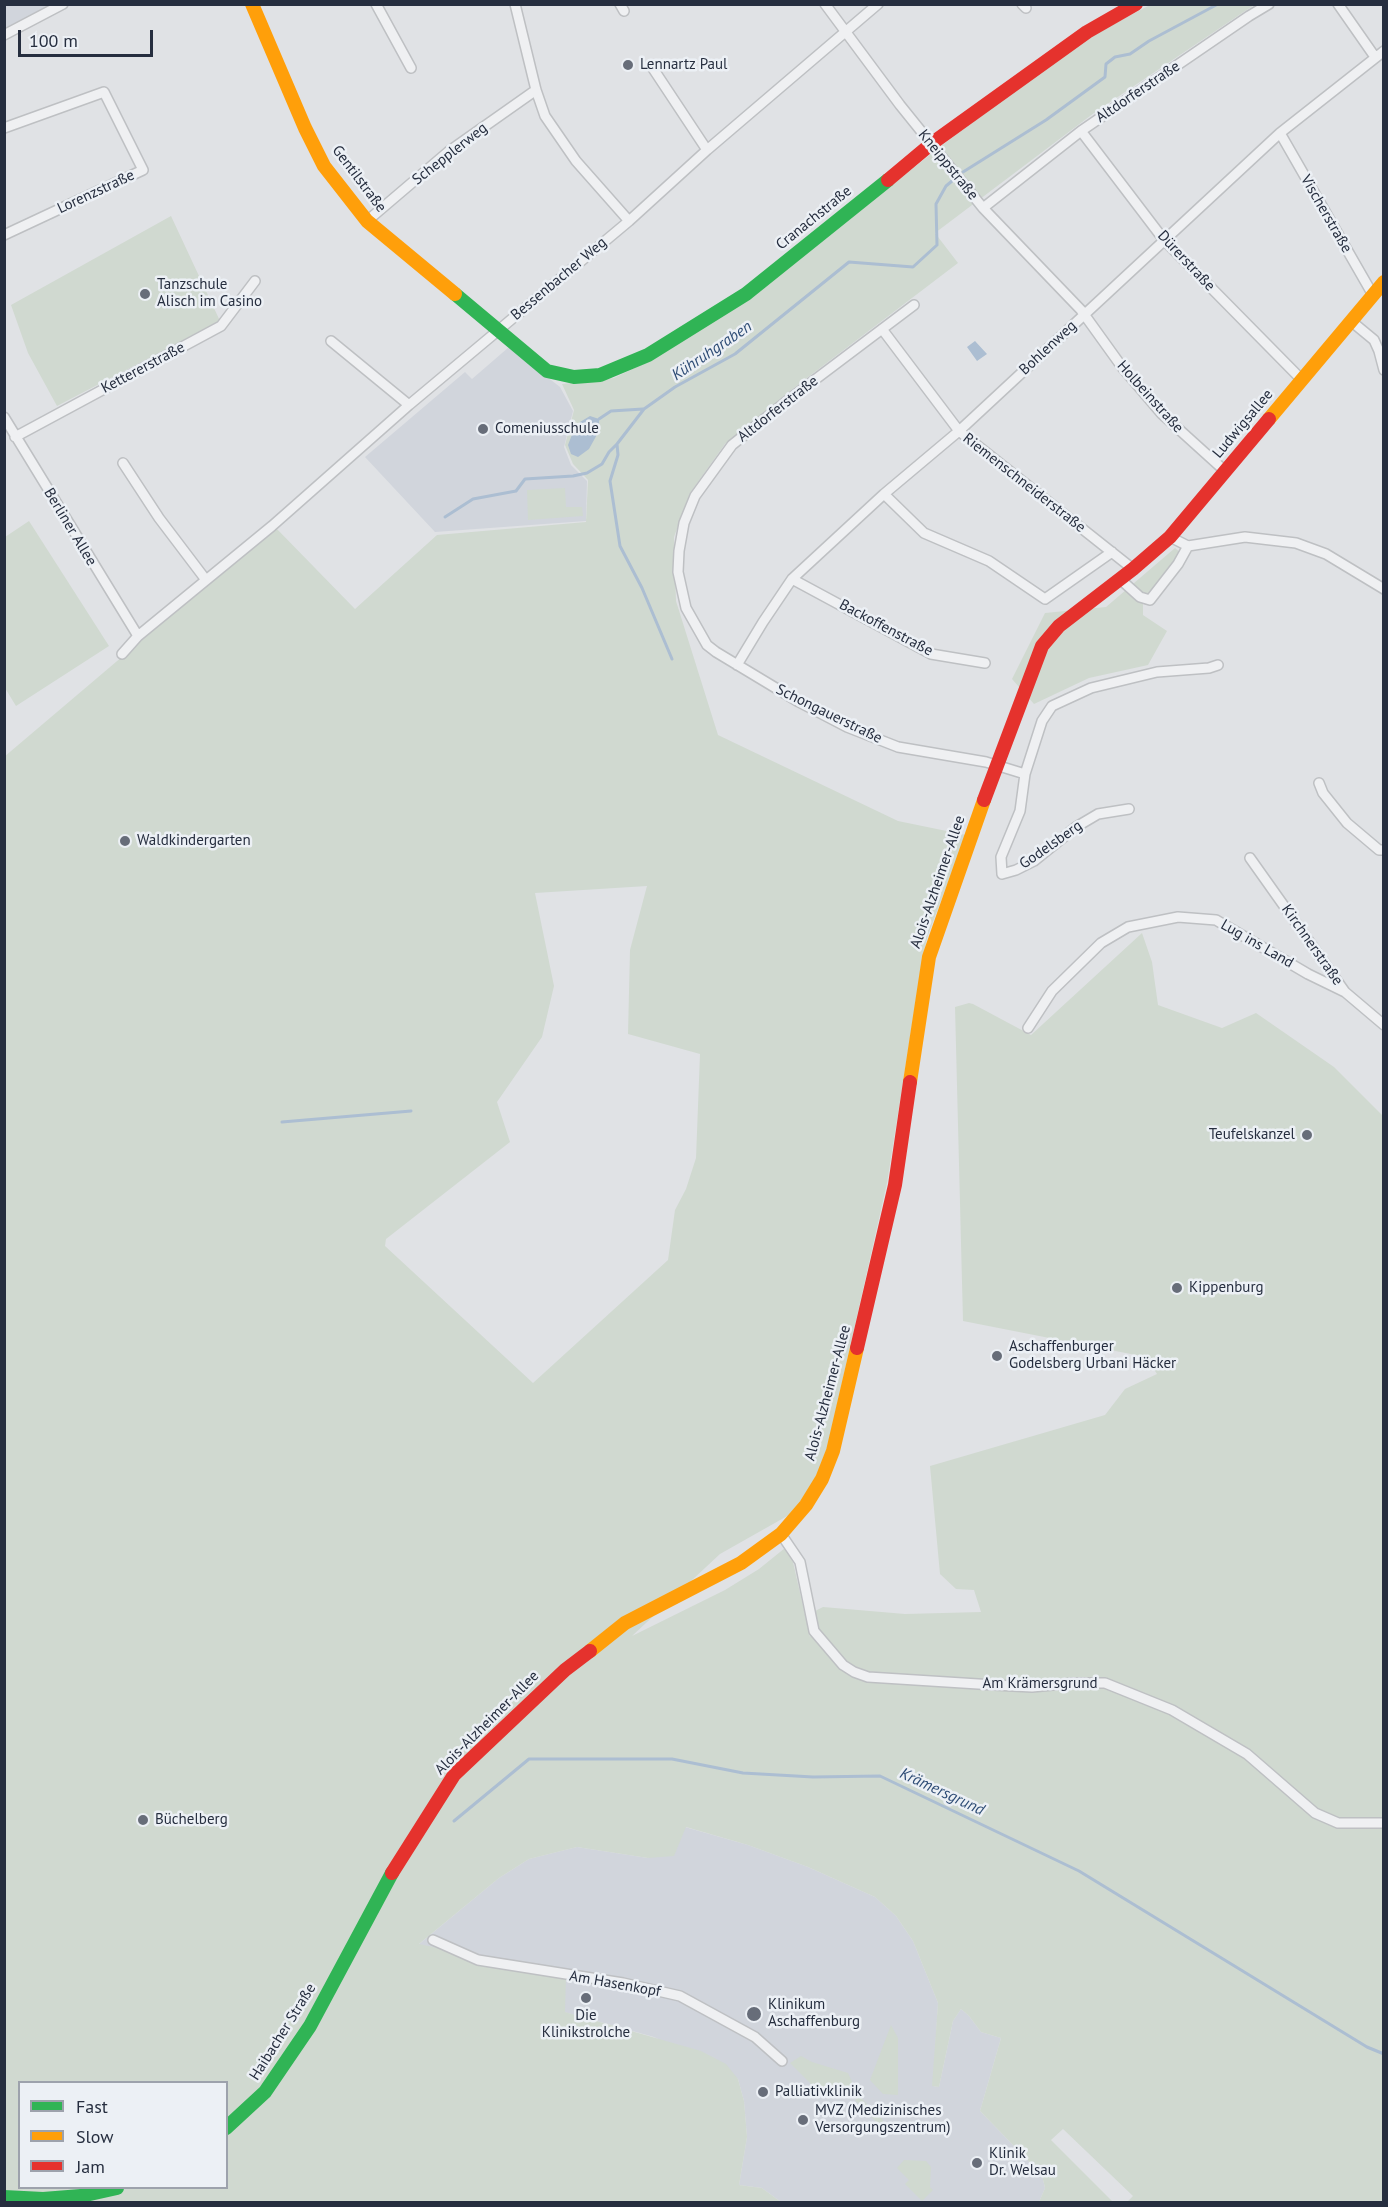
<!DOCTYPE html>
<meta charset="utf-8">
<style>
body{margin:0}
#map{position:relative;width:1388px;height:2207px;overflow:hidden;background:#e0e2e5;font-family:"PT Sans",sans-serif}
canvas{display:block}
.frame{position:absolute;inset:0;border:6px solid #262e3f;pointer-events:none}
.legend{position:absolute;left:18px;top:2081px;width:210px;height:108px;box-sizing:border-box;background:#ecf0f5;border:2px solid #9da2ac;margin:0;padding:8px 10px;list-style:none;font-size:18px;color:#262e3f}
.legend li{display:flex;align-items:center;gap:12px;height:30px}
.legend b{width:30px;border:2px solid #9da2ac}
.scale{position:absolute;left:18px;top:30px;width:135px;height:27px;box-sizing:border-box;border:3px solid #262e3f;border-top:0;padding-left:8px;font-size:18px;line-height:21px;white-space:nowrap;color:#262e3f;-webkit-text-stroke:4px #ecf0f5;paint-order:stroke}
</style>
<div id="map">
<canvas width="1388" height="2207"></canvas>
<div class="frame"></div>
<ul class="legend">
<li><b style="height:8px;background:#30b455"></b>Fast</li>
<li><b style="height:8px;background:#ff9f0a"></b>Slow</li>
<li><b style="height:8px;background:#e5322d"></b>Jam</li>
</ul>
<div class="scale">100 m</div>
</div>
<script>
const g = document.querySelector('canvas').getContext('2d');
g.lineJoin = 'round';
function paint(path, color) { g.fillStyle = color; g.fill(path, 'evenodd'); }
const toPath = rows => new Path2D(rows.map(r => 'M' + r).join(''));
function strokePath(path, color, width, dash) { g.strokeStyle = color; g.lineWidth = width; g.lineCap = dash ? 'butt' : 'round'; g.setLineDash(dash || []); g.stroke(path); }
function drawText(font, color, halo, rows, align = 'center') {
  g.font = font + ' "PT Sans",sans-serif'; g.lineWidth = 5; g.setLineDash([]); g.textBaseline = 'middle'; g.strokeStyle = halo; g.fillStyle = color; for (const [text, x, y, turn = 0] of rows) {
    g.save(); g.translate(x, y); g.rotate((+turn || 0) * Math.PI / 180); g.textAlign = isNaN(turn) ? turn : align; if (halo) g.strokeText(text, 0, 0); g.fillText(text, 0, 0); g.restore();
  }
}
const built = toPath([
 [5,5,59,5,5,38],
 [509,347,560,387,573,411,564,447,571,465,587,481,586,521,435,532,365,457,465,372,472,379],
 [685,1827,748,1845,808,1867,875,1897,896,1916,913,1941,938,2003,933,2086,939,2087,953,2021,961,2009,969,2016,981,2032,1001,2038,980,2111,1042,2175,1045,2188,1039,2202,781,2202,762,2188,739,2185,747,2137,744,2101,738,2079,654,2037,564,2012,418,1945,499,1878,529,1859,577,1847,648,1858]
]);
const green = toPath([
 [1150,5,1254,5,1094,113,935,233,958,263,795,387,725,444,690,493,674,537,676,601,718,735,898,821,966,835,928,935,923,955,887,1183,828,1445,818,1472,805,1497,789,1515,720,1554,632,1636,725,1590,759,1569,785,1548,793,1562,810,1637,815,1611,823,1607,905,1614,981,1612,974,1590,956,1589,940,1574,930,1466,1105,1415,1125,1389,1157,1374,1146,1357,963,1321,955,1007,969,1003,973,1004,1031,1035,1142,933,1152,962,1158,1005,1222,1028,1256,1013,1334,1067,1384,1117,1383,2202,1127,2202,1133,2196,1063,2129,1051,2140,1113,2202,1039,2202,1045,2188,1042,2175,980,2111,1001,2038,981,2032,969,2016,961,2009,953,2021,939,2087,932,2086,938,2003,913,1941,896,1916,875,1897,808,1867,748,1845,686,1827,674,1856,648,1858,577,1847,529,1859,499,1878,419,1944,566,1976,565,2012,701,2051,726,2064,738,2079,744,2101,747,2137,739,2185,762,2188,781,2202,5,2202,4,757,275,527,355,609,437,535,586,522,588,480,573,464,565,445,574,410,562,384,614,378,645,363,745,302,941,146,1085,39],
 [647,886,630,950,628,1034,700,1054,696,1158,686,1189,675,1210,668,1260,533,1383,385,1246,386,1239,510,1142,497,1102,542,1037,554,986,535,893],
 [20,2082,226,2082,226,2188,20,2188],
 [171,216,220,321,57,406,28,353,11,305],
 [565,488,566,507,582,507,583,516,528,520,527,490],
 [29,521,109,646,16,706,5,688,5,537],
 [1175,548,1181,553,1143,601,1143,615,1167,631,1148,665,1089,678,1034,704,1012,679,1045,613,1106,607],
 [891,2025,898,2038,898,2095,883,2094,870,2080],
 [801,2056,812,2062,848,2073,852,2082,848,2090,833,2098,823,2096,790,2063],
 [859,2096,883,2120,883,2124,879,2125,855,2100],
 [904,2160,926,2161,931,2167,930,2187,933,2190,922,2201,905,2184,909,2180,897,2168]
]);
const water = toPath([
 [975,341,987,354,977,361,967,347],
 [590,416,599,419,599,431,589,449,578,457,571,454,568,445,573,432,580,422]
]);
const stream = toPath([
 [963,172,1046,120,1105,77,1106,64,1115,57,1130,54,1149,41,1218,4],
 [599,419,611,411,643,409],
 [617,444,618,455,610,481,620,546,642,588,672,659],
 [445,517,473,499,516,491,525,479,573,476,587,473,602,464,609,452,617,444,644,409,675,387,735,354,849,262,913,267,937,245,936,204,946,186,952,181],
 [282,1122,411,1111],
 [454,1821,529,1759,672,1759,743,1773,813,1777,880,1776,1079,1871,1367,2047,1384,2054]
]);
const street = toPath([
 [376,4,411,68],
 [515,4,536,90,545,116,576,161,629,221],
 [620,4,624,11],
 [825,4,900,105,983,208,1081,310,1122,367,1162,414,1225,471],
 [1022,4,1026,8],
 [1338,4,1375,57],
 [4,35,63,4],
 [652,67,707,150],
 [4,128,104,92,143,170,4,235],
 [1081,131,1164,240,1302,380],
 [1280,133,1373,295],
 [983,208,1081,131,1249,16,1269,4],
 [367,221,448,152,536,90],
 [914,305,792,397,732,445,695,496,684,523,679,551,678,572,686,608,707,645,716,652,799,702,847,727,898,747,986,762,1025,774],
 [1351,321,1374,340,1379,351,1384,370],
 [882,329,959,431,1133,569],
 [331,341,409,405],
 [4,417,138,636],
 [15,437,221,326,255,281],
 [123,463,159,518,206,580],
 [884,494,924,533,989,561,1045,599,1112,552],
 [1170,537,1188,546,1245,537,1296,543,1326,554,1384,589],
 [792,579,931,654,985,663],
 [1120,579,1140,597,1150,600,1178,564,1188,546],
 [122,654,138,636,272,526,409,405,629,221,707,150,878,4],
 [737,665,763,622,792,579,884,494,959,431,1280,133,1384,51],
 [1319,783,1323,793,1347,823,1379,850,1384,850],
 [1129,809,1098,814,1076,827,1034,861,1016,870,1002,874,1001,857,1020,811,1025,774,1042,721,1052,706,1091,688,1157,672,1209,668,1218,665],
 [1250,858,1345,992,1384,1025],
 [1028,1028,1052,991,1101,943,1128,927,1178,917,1216,920,1308,974,1345,992],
 [781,1534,800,1562,814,1631,843,1665,854,1672,868,1677,994,1685,1032,1687,1073,1683,1105,1683,1172,1710,1247,1754,1315,1813,1338,1823,1384,1823],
 [433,1940,478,1960,623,1983,680,1996,755,2037,782,2061]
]);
const fast = toPath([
 [455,294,547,371,574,377,600,375,648,355,746,294,888,180],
 [226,2128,265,2092,310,2026,392,1873],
 [4,2197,43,2199,81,2196,117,2188]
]);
const slow = toPath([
 [252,4,305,128,324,166,367,221,455,294],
 [1269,419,1384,282],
 [910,1082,929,957,984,800],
 [590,1651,625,1623,741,1563,781,1534,806,1505,822,1479,833,1451,857,1348]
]);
const jam = toPath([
 [888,180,931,144,1087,32,1136,4],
 [984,800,1042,646,1059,626,1133,569,1170,537,1269,419],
 [857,1348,895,1185,910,1082],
 [392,1873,454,1775,565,1670,590,1651]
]);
const markers = [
 [628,65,6,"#676d79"],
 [145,294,6,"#676d79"],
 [483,429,6,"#676d79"],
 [125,841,6,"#676d79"],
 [1307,1135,6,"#676d79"],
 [1177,1288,6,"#676d79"],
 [997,1356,6,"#676d79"],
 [143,1820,6,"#676d79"],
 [586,1998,6,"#676d79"],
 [754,2014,8,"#676d79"],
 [763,2092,6,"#676d79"],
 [803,2120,6,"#676d79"],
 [977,2163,6,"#676d79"]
];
const poiNames = [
 ["Lennartz Paul",640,65],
 ["Tanzschule",157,285],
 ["Alisch im Casino",157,302],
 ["Comeniusschule",495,429],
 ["Waldkindergarten",137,841],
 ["Teufelskanzel",1295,1135,"right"],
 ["Kippenburg",1189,1288],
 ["Aschaffenburger",1009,1347],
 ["Godelsberg Urbani Häcker",1009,1364],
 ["Büchelberg",155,1820],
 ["Klinikum",768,2005],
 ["Aschaffenburg",768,2022],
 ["Die",586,2016,"center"],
 ["Klinikstrolche",586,2033,"center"],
 ["Palliativklinik",775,2092],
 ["MVZ (Medizinisches",815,2111],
 ["Versorgungszentrum)",815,2128],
 ["Klinik",989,2154],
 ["Dr. Welsau",989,2171]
];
const streetNames = [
 ["Altdorferstraße",1138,92,-34],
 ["Schepplerweg",450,154,-38],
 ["Kneippstraße",948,165,51],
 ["Gentilstraße",359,179,53],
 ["Lorenzstraße",96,192,-25],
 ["Vischerstraße",1326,214,60],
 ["Cranachstraße",814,218,-39],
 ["Dürerstraße",1186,261,47],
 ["Bessenbacher Weg",559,279,-40],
 ["Bohlenweg",1048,348,-43],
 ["Kettererstraße",143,368,-28],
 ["Holbeinstraße",1150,397,48],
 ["Altdorferstraße",778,409,-38],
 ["Ludwigsallee",1243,424,-50],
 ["Riemenschneiderstraße",1024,483,38],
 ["Berliner Allee",70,527,59],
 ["Backoffenstraße",886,628,28],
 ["Schongauerstraße",829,714,26],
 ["Godelsberg",1051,845,-35],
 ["Alois-Alzheimer-Allee",938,882,-71],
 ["Lug ins Land",1257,944,30],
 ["Kirchnerstraße",1312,945,55],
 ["Alois-Alzheimer-Allee",828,1393,-75],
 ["Am Krämersgrund",1040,1684],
 ["Alois-Alzheimer-Allee",487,1723,-45],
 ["Am Hasenkopf",615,1984,10],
 ["Haibacher Straße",283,2032,-58]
];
const waterNames = [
 ["Kühruhgraben",712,351,-34],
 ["Krämersgrund",942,1792,25]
];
paint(built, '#d1d5dc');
paint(green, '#d0d9d0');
paint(water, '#acbed2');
strokePath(stream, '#acbed2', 3);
strokePath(street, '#bec0c3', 12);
strokePath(street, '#eff0f2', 9);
strokePath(fast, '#30b455', 14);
strokePath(slow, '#ff9f0a', 14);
strokePath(jam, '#e5322d', 14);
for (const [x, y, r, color] of markers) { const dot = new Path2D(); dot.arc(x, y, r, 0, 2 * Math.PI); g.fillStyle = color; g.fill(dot); strokePath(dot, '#ecf0f5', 2); }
drawText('15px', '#262e3f', '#ecf0f5', poiNames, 'left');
drawText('15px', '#262e3f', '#ecf0f5', streetNames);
drawText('italic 16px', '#2e4c75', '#ecf0f5', waterNames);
</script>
